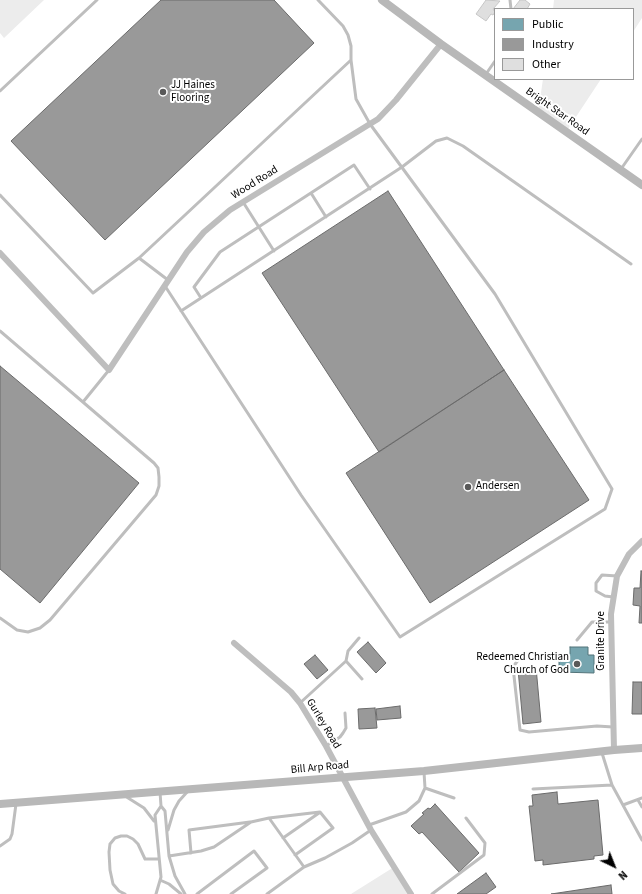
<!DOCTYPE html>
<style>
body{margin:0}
#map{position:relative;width:642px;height:894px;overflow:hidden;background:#fff;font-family:"Source Sans 3",sans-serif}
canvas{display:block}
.legend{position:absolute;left:494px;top:8px;width:140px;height:72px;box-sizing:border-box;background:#fff;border:1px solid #999;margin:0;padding:5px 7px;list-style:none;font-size:12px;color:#000}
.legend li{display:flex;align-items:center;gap:8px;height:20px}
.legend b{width:20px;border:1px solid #999}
.north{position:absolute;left:594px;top:846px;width:40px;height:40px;-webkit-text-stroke:3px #fff;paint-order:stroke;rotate:137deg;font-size:11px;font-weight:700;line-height:16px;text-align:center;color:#000}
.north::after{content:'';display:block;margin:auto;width:14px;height:18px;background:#000;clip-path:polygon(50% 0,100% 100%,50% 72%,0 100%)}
</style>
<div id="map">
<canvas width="642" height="894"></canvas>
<ul class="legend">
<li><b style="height:11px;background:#76a5af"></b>Public</li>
<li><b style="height:11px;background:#999"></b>Industry</li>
<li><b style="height:11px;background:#dfdfdf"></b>Other</li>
</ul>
<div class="north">N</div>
</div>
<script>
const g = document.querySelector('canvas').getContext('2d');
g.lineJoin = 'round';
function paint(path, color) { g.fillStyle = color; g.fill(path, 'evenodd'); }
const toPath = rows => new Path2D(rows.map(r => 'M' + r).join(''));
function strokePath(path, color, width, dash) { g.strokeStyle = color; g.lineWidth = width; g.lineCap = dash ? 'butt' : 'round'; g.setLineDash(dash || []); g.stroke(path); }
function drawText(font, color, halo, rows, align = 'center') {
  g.font = font + ' "Source Sans 3",sans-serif'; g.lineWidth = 4; g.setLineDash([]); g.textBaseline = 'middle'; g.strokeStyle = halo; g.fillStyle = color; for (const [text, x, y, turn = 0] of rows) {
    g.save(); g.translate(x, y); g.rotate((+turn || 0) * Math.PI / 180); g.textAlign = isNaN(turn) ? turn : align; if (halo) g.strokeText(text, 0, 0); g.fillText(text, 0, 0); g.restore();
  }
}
const green = toPath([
 [0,0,44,0,4,38,0,33],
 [554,0,642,0,642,18,633,32,633,9,553,9],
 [543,79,601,79,566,132,538,113],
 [394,867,410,894,351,894]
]);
const public = toPath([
 [570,647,588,647,588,655,594,655,594,673,559,672,559,654,570,654,570,647]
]);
const industry = toPath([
 [161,0,274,0,314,43,105,240,11,141,161,0],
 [388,191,504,370,379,452,262,273,388,191],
 [0,366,139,483,40,603,0,569,0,366],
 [504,370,589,500,430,603,346,473,504,370],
 [641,571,642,571,642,623,639,623,640,606,633,605,634,588,640,588,641,571],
 [368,642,386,663,376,673,357,652,368,642],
 [315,655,328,670,317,679,304,664,315,655],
 [536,667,541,722,523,724,518,669,536,667],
 [633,682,642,682,642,714,632,714,633,682],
 [400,706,401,718,377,720,376,709,400,706],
 [375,708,377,728,359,729,358,709,375,708],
 [557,792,558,804,598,800,603,855,594,856,594,859,543,865,543,860,535,861,529,806,533,806,532,795,557,792],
 [435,804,479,853,459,872,422,832,419,834,411,826,424,814,422,813,428,808,430,809,435,804],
 [486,873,496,887,486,894,457,894,486,873],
 [611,885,612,894,551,894,611,885]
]);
const building = toPath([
 [486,0,500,1,493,9,495,12,493,15,491,14,486,21,476,14,486,0],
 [520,0,525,0,530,4,527,9,513,9,520,0]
]);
const lane = toPath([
 [510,0,511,9],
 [486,74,495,61],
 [0,91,97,0],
 [621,169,642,139],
 [311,193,326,217],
 [0,195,93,293,139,258,168,280],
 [243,202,274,251],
 [139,258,351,60],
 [165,286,301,495,400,637,605,509,612,489,495,294,370,124,356,99,351,60,351,46,348,35,343,26,318,0],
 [201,298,194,287,220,252,354,165,370,189],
 [181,311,402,167,436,141,447,138,463,146,631,264],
 [0,331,154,463,158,468,159,477,159,486,156,495,50,620,40,628,28,632,17,630,0,618],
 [83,402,109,370],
 [613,597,605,596,596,591,596,583,602,575,617,576],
 [577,640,592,622,611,622],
 [521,656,513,667,520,730,529,732,597,726,613,727],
 [346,661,362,679],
 [300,703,346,661,348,651,359,638],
 [326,746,340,737,343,733,346,728,345,713],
 [602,753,612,785,642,840],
 [424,772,425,788,454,798],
 [533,789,612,785],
 [125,796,144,808,154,821],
 [638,800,642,807],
 [623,805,642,798],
 [161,806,165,811,169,856,175,876,185,894],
 [269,818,320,812,333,828,295,855],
 [369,825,406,812,419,801,425,788],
 [168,830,174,810,179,801,188,791],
 [283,838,319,813],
 [0,846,10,839,12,834,16,804],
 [191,853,189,830,250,822],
 [169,856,201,851,214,847,251,822,269,818,304,867],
 [160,880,169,884,181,894],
 [125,894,119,891,113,884,110,870,109,852,110,844,115,838,121,836,127,836,133,839,138,844,145,859,159,859],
 [156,894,161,877,155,815,161,806,160,792],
 [197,894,254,851,267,868,231,894],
 [267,894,304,867,325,858,352,843,371,830],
 [432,894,484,855,485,843,466,818]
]);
const street = toPath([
 [0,253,109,370,187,252,204,232,230,210,243,202,378,119,396,100,441,44],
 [234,643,291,692,300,703,326,746,371,830,411,894],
 [614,750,611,614,617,576,629,554,642,541]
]);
const secondary = toPath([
 [382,0,441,44,642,185],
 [0,804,424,771,614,750,642,748]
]);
const markers = [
 [163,92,4,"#595959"],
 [468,487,4,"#595959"],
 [577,664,4,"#595959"]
];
const poiNames = [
 ["JJ Haines",171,86],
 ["Flooring",171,99],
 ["Andersen",476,487],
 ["Redeemed Christian",569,658,"right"],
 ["Church of God",569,671,"right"]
];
const streetNames = [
 ["Bright Star Road",557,112,35],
 ["Wood Road",255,183,-32],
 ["Granite Drive",602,641,-90],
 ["Gurley Road",323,724,59],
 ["Bill Arp Road",320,768,-5]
];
paint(green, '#ececec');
paint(public, '#76a5af');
strokePath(public, '#53747a', 1);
paint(industry, '#999');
strokePath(industry, '#6b6b6b', 1);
paint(building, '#dfdfdf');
strokePath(building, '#c7c7c7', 1);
strokePath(lane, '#bebebe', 3);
strokePath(street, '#bebebe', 6);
strokePath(secondary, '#b8b8b8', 8);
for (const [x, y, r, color] of markers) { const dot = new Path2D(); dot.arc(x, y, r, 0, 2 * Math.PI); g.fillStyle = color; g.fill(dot); strokePath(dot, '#fff', 1.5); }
drawText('11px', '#000', '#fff', poiNames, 'left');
drawText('11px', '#000', '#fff', streetNames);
</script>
